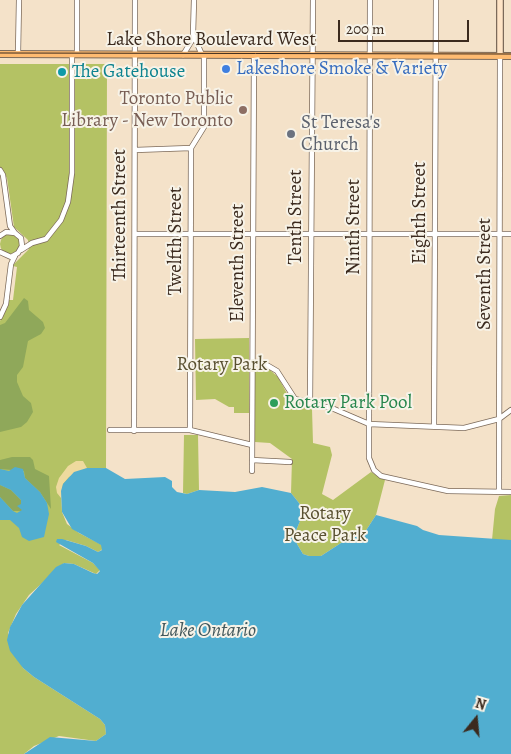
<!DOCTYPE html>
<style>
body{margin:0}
#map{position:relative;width:511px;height:754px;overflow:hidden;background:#f4e2c9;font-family:Alegreya,serif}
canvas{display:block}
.north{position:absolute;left:451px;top:694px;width:50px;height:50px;-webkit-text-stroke:4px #f7f3e8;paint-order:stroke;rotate:17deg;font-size:14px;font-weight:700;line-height:20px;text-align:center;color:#3b2a1e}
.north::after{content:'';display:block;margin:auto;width:18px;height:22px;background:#3b2a1e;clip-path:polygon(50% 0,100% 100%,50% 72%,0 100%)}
.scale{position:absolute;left:338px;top:20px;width:131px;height:22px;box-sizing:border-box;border:2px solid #3b2a1e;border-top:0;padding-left:6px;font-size:15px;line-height:18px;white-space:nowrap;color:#3b2a1e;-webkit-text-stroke:4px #f7f3e8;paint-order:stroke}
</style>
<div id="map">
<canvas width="511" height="754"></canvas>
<div class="north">N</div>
<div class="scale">200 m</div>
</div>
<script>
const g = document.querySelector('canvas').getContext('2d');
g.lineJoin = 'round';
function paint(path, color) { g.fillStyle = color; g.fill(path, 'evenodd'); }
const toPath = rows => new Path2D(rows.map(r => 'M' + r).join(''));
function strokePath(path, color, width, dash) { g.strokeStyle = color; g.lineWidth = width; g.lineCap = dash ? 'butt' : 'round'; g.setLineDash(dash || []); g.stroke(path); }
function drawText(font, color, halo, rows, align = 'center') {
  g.font = font + ' Alegreya,serif'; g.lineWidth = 4; g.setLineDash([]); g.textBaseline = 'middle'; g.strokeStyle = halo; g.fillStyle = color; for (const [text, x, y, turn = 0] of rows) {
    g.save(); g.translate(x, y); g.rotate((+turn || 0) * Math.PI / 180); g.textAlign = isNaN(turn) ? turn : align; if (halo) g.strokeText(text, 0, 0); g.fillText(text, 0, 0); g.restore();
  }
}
const green = toPath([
 [0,64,107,64,106,468,87,468,61,492,62,512,67,524,79,533,102,545,103,549,98,552,86,546,66,540,59,545,93,563,100,570,96,574,74,564,64,563,29,595,16,614,8,633,23,668,34,677,100,719,105,725,106,734,96,741,59,736,34,746,24,754,0,754,0,321,9,300,13,300,17,267,13,266,14,264,29,249,28,240,14,227,7,178,0,167],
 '0 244a10 10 0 1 1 20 0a10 10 0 1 1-20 0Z',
 [249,338,249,413,234,413,234,407,229,407,215,399,196,400,195,339],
 [260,365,270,370,278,377,291,401,312,409,313,443,330,447,332,455,322,494,333,500,371,472,385,480,376,515,365,532,341,543,321,556,309,556,303,554,297,544,295,533,303,514,303,508,291,493,292,459,270,443,255,442,255,371],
 [184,435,198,435,199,490,187,494,183,493],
 [511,495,511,540,492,540,495,509,499,496]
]);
const forest = toPath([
 [24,298,28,301,29,310,43,322,45,328,41,334,28,341,23,367,17,375,17,382,23,396,31,403,33,412,27,422,21,427,0,432,0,325,5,323],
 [12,457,30,457,33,460,35,469,49,476,51,509,40,492,25,478,24,471,0,469,0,460],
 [0,485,11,490,21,500,22,511,13,511,0,497]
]);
const sand = toPath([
 [76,461,83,461,87,468,69,477,63,484,61,498,57,493,56,487,59,478,68,466]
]);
const water = toPath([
 [15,467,23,469,25,478,40,492,47,503,49,514,44,537,29,541,22,537,19,528,10,520,0,520,0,497,13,511,17,513,22,510,17,506,21,504,21,500,11,490,0,485,0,469,9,471],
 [87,468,106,468,125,479,165,477,172,481,172,487,177,492,187,494,199,490,235,492,262,487,291,493,303,508,303,514,295,533,297,544,303,554,309,556,321,556,341,543,365,532,376,515,417,526,423,530,439,535,511,540,511,754,24,754,50,737,96,741,106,734,105,725,100,719,34,677,23,668,10,651,7,640,10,627,22,605,56,567,64,563,74,564,93,573,97,574,100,571,93,563,56,542,57,539,62,539,86,546,98,552,102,550,101,545,72,529,62,512,61,491,63,484,74,472]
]);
const minor = toPath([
 [194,0,193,34,202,55],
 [370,0,369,424,464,428,499,419,511,410],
 [18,54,19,0],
 [77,54,77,0],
 [183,55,194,37],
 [135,150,191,148],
 [0,170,3,175,10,226,15,233],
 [135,234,511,234],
 [0,236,6,232,15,233,21,238,22,246,18,253,11,257,0,252],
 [21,250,32,243,46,239,61,220,68,202,72,173,72,54],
 [0,317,6,304,11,264,15,256],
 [253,362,265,364,277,371,295,399,334,409,369,424,369,458,374,470,381,476,448,491,511,492],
 [310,405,313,0],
 [434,426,436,0],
 [110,430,190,430,252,445],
 [190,430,191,148,204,127,204,55],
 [134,431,135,0],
 [252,460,290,462],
 [252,471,254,55],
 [499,492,500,56]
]);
const secondary = toPath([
 [500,0,500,56]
]);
const primary = toPath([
 [0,54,511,56]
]);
const tram = toPath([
 [0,53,511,54]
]);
const markers = [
 [226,69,5,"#3f7fe0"],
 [62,72,5,"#0f9aa8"],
 [243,110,5,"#8d6e63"],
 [291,134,5,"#6b7280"],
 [274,403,5,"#2e9e5b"]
];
const streetNames = [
 ["Lake Shore Boulevard West",211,40],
 ["Eighth Street",420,213,-90],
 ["Thirteenth Street",120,215,-90],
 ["Tenth Street",296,217,-90],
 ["Ninth Street",354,227,-90],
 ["Twelfth Street",176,241,-90],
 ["Eleventh Street",238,263,-90],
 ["Seventh Street",485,274,-90]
];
const shopNames = [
 ["Lakeshore Smoke & Variety",236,69]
];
const cultureNames = [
 ["The Gatehouse",72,72]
];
const educationNames = [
 ["Toronto Public",233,99],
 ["Library - New Toronto",233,121]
];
const worshipNames = [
 ["St Teresa's",301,123],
 ["Church",301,145]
];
const parkNames = [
 ["Rotary Park",222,365],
 ["Rotary",325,514],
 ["Peace Park",325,536]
];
const leisureNames = [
 ["Rotary Park Pool",284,403]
];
const waterNames = [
 ["Lake Ontario",208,631]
];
paint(green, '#b4c264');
paint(forest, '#8fa85a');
paint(sand, '#eeda9e');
paint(water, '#51aed0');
strokePath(minor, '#7c6a5a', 6);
strokePath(secondary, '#7c6a5a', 8);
strokePath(primary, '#7c6a5a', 8);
strokePath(minor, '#fff', 4.5);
strokePath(secondary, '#ffe4c6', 5.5);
strokePath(primary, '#ffbb71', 6);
strokePath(tram, '#3b2a1e', 1);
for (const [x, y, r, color] of markers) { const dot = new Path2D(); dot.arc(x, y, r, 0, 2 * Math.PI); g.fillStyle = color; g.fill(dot); strokePath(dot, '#f7f3e8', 2); }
drawText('19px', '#3b2a1e', '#f7f3e8', streetNames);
drawText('19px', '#366cbe', '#f7f3e8', shopNames, 'left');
drawText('19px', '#0d838f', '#f7f3e8', cultureNames, 'left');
drawText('19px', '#785e54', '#f7f3e8', educationNames, 'right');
drawText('19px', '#5b616d', '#f7f3e8', worshipNames, 'left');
drawText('19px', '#595030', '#f7f3e8', parkNames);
drawText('19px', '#27864d', '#f7f3e8', leisureNames, 'left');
drawText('italic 20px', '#43585c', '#f7f3e8', waterNames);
</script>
